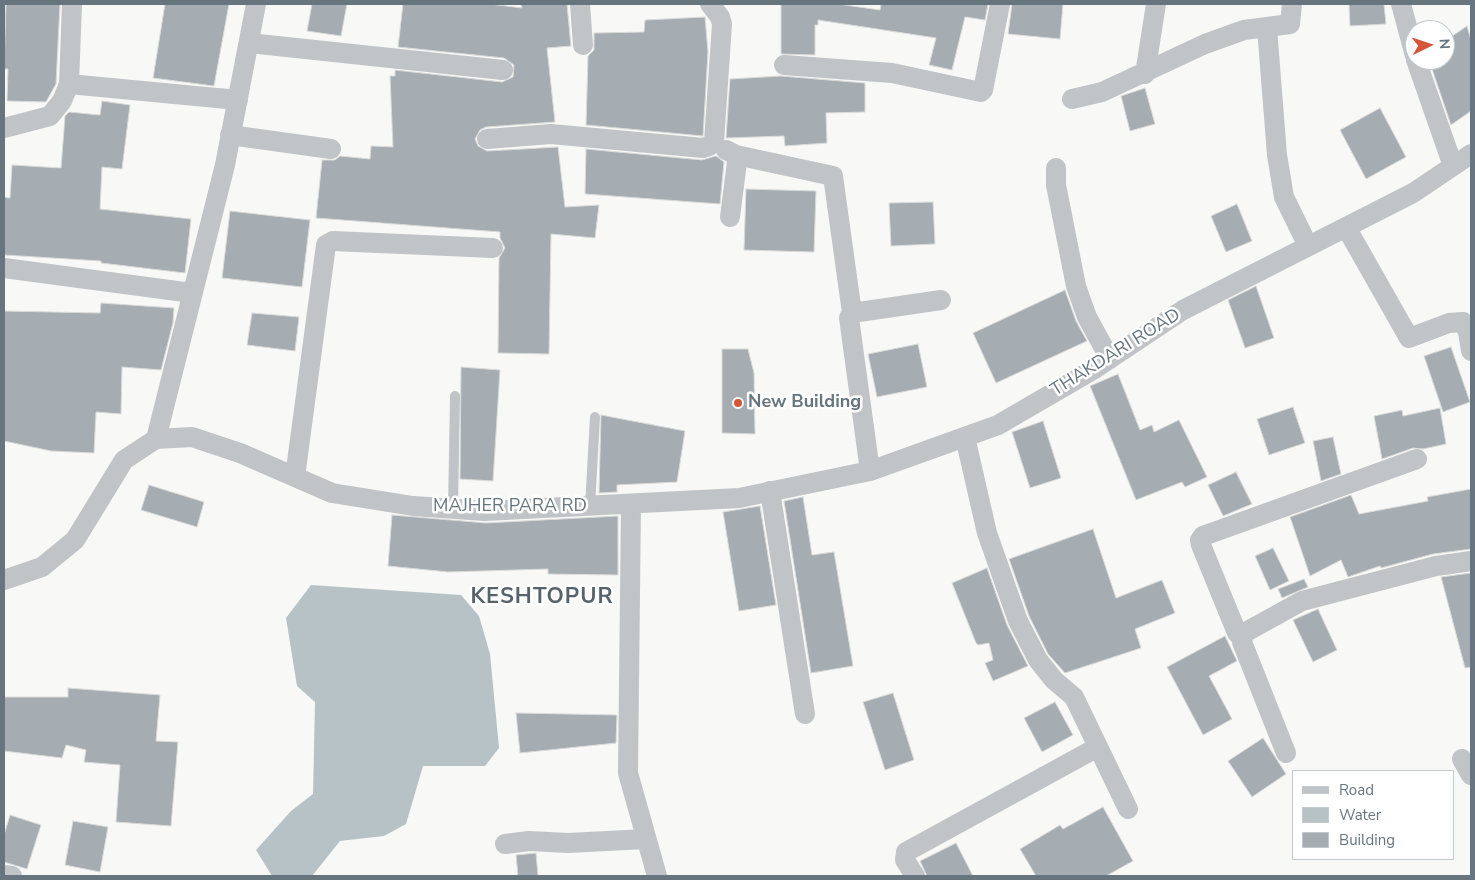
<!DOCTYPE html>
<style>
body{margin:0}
#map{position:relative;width:1475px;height:880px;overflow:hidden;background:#f8f8f6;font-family:"Nunito Sans",sans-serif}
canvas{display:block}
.frame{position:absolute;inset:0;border:5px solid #66757e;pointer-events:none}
.legend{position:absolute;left:1292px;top:770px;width:162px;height:90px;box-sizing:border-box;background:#fff;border:1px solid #c2c8cb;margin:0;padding:6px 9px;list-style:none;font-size:15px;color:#66757e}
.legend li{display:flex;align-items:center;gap:10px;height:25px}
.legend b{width:25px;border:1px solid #c2c8cb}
.north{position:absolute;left:1405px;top:20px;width:50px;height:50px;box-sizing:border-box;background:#fff;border:1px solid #c2c8cb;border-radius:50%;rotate:86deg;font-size:14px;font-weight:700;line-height:20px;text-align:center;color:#66757e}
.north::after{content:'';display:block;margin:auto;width:18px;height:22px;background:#d55739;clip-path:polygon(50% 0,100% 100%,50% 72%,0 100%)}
</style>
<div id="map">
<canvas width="1475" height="880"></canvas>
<div class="frame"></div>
<ul class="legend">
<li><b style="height:6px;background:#c0c4c7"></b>Road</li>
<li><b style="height:14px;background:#b7c2c6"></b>Water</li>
<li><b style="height:14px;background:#a5adb2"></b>Building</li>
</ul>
<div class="north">N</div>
</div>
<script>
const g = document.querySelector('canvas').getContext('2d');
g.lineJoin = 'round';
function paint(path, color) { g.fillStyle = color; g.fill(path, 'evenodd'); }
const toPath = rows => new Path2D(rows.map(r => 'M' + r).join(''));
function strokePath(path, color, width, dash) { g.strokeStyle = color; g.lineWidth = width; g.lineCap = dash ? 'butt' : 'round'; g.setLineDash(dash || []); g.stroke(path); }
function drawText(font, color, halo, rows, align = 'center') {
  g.font = font + ' "Nunito Sans",sans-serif'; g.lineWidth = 5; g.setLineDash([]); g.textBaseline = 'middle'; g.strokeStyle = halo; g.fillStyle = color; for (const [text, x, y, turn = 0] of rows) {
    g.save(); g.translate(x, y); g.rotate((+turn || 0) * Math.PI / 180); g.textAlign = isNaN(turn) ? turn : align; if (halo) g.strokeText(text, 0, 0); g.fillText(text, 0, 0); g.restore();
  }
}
const water = toPath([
 [311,585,461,595,479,616,490,654,499,748,485,766,423,766,406,824,384,836,340,841,312,876,272,876,256,850,291,811,313,794,315,702,297,686,286,618]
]);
const building = toPath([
 [6,4,60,4,56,84,46,102,7,101,8,69,4,69,6,4],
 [165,4,229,4,214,86,153,78,165,4],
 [312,4,347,4,341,36,307,31,312,4],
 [403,4,490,4,522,8,521,4,567,4,571,46,547,48,555,122,486,127,480,130,475,139,478,146,487,151,558,147,565,207,599,205,595,238,551,234,549,354,498,353,499,258,505,248,500,238,500,232,316,218,322,160,335,160,340,156,370,159,371,146,393,147,390,76,395,76,395,70,502,82,513,77,514,65,504,58,398,47,403,4],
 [781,4,838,4,880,10,881,4,988,4,985,20,965,17,952,70,929,65,936,38,818,20,818,25,815,25,815,55,781,54,781,4],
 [1012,4,1063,4,1060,39,1008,34,1012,4],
 [1349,4,1384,4,1386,24,1350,26,1349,4],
 [705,17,708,52,703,136,586,125,588,56,594,50,594,33,644,32,645,20,705,17],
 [1467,26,1471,40,1471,111,1451,125,1429,60,1445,60,1445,41,1467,26],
 [781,76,865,83,865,112,826,113,827,143,785,146,784,136,726,138,730,79,781,76],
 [1145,88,1155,124,1130,131,1121,96,1145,88],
 [102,101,130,105,122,169,102,167,100,209,191,219,185,273,101,263,101,261,4,255,4,197,10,198,12,165,61,168,65,116,69,112,100,115,102,101],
 [1380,108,1406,157,1366,179,1340,130,1380,108],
 [586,149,702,160,716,156,724,162,720,204,585,194,586,149],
 [746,189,816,191,814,252,744,250,746,189],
 [933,202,935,244,891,246,889,203,933,202],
 [1237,204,1252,241,1226,252,1211,216,1237,204],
 [230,211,310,220,302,287,222,278,230,211],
 [1256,286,1274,338,1245,348,1228,300,1256,286],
 [1065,290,1076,321,1087,341,996,383,973,333,1065,290],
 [101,303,174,308,173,323,161,370,122,367,121,414,96,412,94,453,51,451,4,441,4,311,100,313,101,303],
 [252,313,299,317,295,351,247,345,252,313],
 [918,344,927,387,877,397,868,354,918,344],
 [1451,347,1470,402,1443,412,1424,356,1451,347],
 [722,349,748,349,754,373,755,434,722,433,722,349],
 [461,367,500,370,493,481,460,479,461,367],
 [1118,374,1140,430,1152,425,1154,432,1179,420,1207,477,1185,487,1182,482,1136,500,1090,386,1118,374],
 [1293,407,1305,443,1269,455,1257,419,1293,407],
 [1440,408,1446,444,1423,449,1413,448,1382,459,1374,416,1402,410,1403,416,1440,408],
 [601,415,685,431,677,482,617,485,617,492,599,493,601,415],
 [1043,421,1061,478,1030,488,1012,432,1043,421],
 [1333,437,1341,474,1321,481,1313,441,1333,437],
 [1236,472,1252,504,1223,516,1208,485,1236,472],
 [149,485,204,502,197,527,141,510,149,485],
 [1471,489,1471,549,1433,554,1381,568,1380,566,1348,577,1341,560,1310,576,1290,517,1351,495,1359,514,1428,501,1427,497,1471,489],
 [803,497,812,555,834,552,853,666,811,673,784,501,803,497],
 [760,506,776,605,739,611,723,512,760,506],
 [392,515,486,523,618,516,618,575,548,574,548,569,448,572,388,566,392,515],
 [1093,529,1116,598,1162,580,1175,613,1135,629,1141,648,1065,673,1048,654,1029,616,1009,559,1093,529],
 [1273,548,1289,581,1270,590,1255,556,1273,548],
 [987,568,1007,625,1028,666,993,681,985,663,993,660,989,643,978,645,976,643,952,583,987,568],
 [1471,573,1471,667,1465,668,1441,577,1471,573],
 [1304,579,1308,587,1282,598,1278,589,1304,579],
 [1318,609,1337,650,1313,662,1293,620,1318,609],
 [1225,636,1237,661,1209,676,1232,719,1203,735,1167,667,1225,636],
 [68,688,160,695,156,741,178,742,171,826,116,822,120,765,84,762,86,750,66,745,62,758,4,751,4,697,68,697,68,688],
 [893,693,914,760,885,770,863,702,893,693],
 [1055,702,1073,735,1042,752,1024,718,1055,702],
 [516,713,617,715,616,743,520,753,516,713],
 [1263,738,1286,774,1252,797,1228,761,1263,738],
 [1103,807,1133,861,1106,876,1036,876,1020,849,1060,825,1063,829,1103,807],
 [10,815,41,825,27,869,4,862,4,835,10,815],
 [73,821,108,827,100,872,65,865,73,821],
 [956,843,973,876,927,876,920,861,956,843],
 [536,853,538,876,518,876,516,855,536,853]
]);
const lane = toPath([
 [590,507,595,417],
 [453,509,455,396]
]);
const street = toPath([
 [72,4,69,84,238,100],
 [580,4,583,45],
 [1401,4,1415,56],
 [1267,28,1277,155,1284,197,1308,246],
 [249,43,503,70],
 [1416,60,1453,166],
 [784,65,892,73,981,92,983,90,1000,4],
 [1145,74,1156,4],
 [1072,99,1102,92,1205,44,1244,30,1290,24,1292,4],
 [4,128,50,116,62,101,69,84],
 [230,135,331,149],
 [487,139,551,134,703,148,709,146,714,142,722,24,720,17,710,4],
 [726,150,736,155,737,162,730,217],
 [736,155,833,176,852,313],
 [1056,168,1056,185,1076,286,1087,317,1110,359],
 [1346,227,1409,338,1449,323,1463,322,1468,332,1471,351],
 [4,268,192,293],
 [965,437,987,533,1018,621,1038,660,1054,680,1074,697,1128,809],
 [156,439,225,165,256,4],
 [870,471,849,318,852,313,941,300],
 [295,477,326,245,333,241,493,248],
 [770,491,805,714],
 [631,504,628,773,657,876],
 [4,580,42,567,75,540,124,460,156,439,192,437,240,453,332,493,413,506,485,511,739,498,870,471,998,425,1096,368,1183,310,1413,193,1471,154],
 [1242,638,1237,633,1201,545,1200,540,1203,536,1417,459],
 [1286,753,1242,642,1244,633,1302,601,1436,566,1471,561],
 [1462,759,1471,775],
 [505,844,529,841,568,843,646,839],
 [4,875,12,876],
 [915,876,905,860,906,852,1098,747]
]);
const markers = [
 [738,403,5,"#d55739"]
];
const streetNames = [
 ["THAKDARI ROAD",1116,353,-32],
 ["MAJHER PARA RD",510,507]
];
const poiNames = [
 ["New Building",748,403]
];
const districtNames = [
 ["KESHTOPUR",542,598]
];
paint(water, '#b7c2c6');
paint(building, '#a5adb2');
strokePath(building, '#dadad8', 1);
strokePath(lane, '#c0c4c7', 10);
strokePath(street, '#c0c4c7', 20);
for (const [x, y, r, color] of markers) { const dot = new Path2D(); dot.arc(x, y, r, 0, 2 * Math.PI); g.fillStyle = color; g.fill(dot); strokePath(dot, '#fff', 2); }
drawText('18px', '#66757e', '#fff', streetNames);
drawText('bold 18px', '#66757e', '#fff', poiNames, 'left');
g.letterSpacing = '1px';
drawText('bold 22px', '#57626a', '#fff', districtNames);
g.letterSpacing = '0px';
</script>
